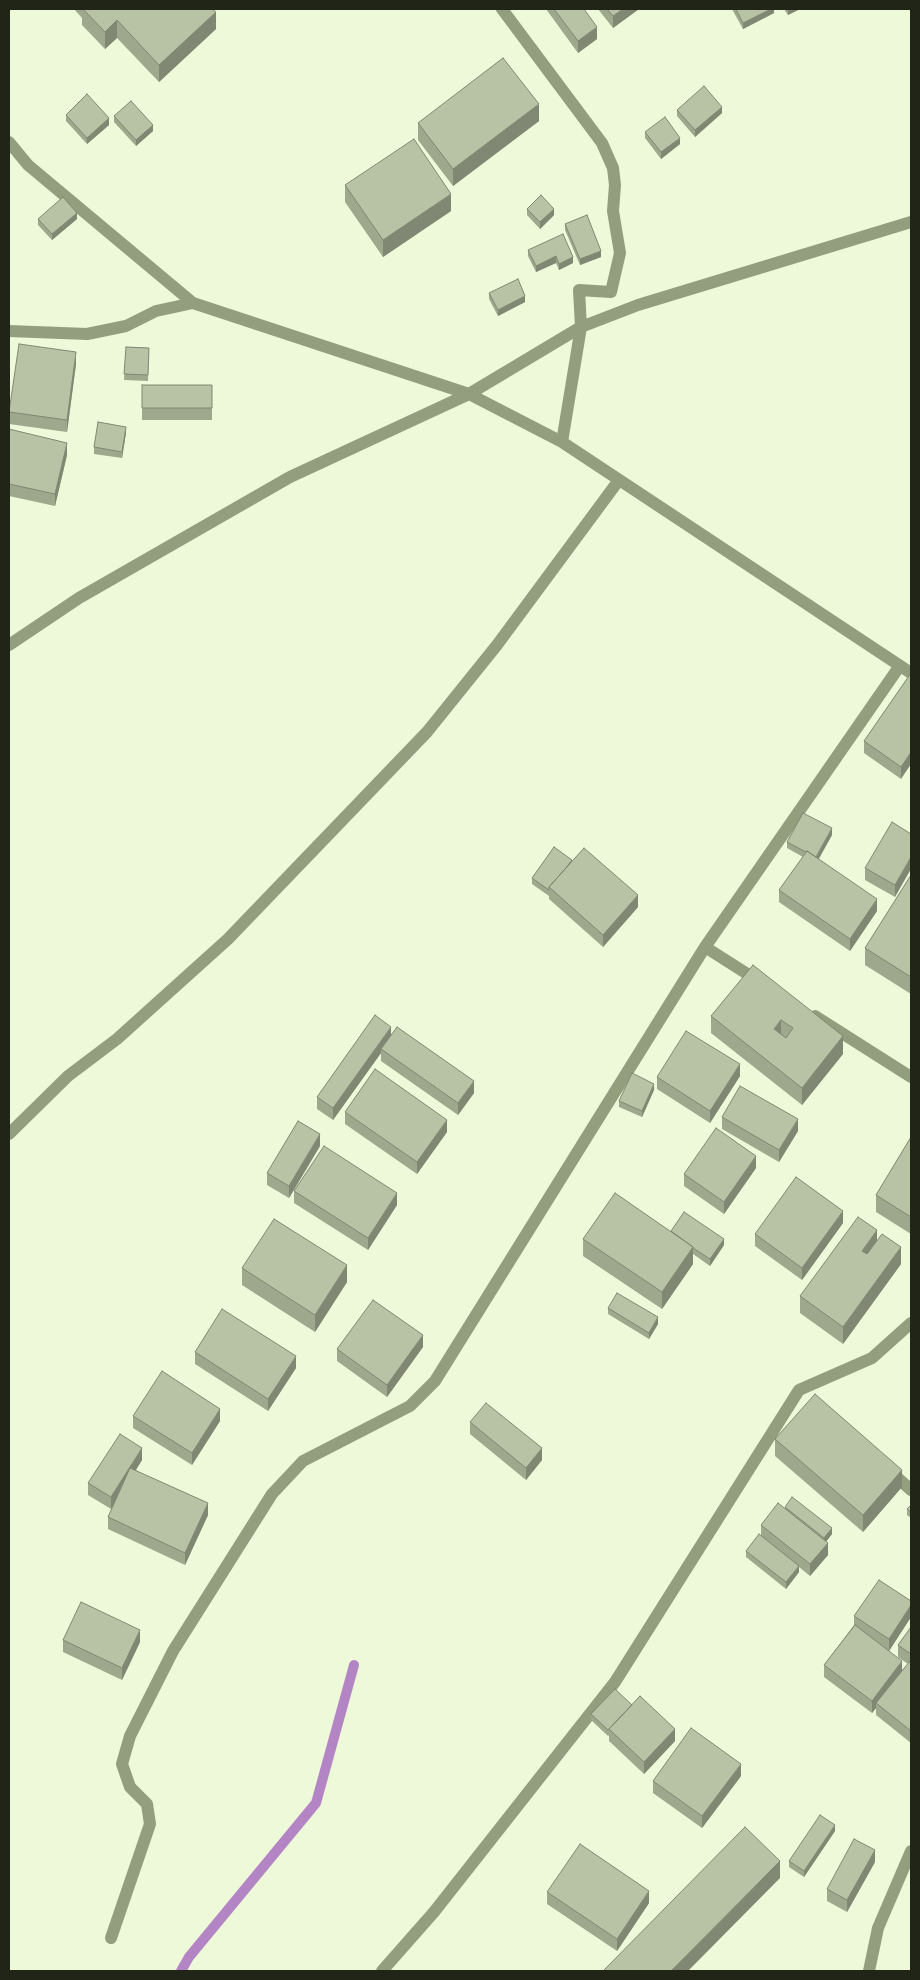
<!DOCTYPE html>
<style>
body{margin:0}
#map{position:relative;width:920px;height:1980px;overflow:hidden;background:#edf9d8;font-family:"Playfair Display",serif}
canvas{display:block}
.frame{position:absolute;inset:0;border:10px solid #202518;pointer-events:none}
</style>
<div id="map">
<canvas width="920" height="1980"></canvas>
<div class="frame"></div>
</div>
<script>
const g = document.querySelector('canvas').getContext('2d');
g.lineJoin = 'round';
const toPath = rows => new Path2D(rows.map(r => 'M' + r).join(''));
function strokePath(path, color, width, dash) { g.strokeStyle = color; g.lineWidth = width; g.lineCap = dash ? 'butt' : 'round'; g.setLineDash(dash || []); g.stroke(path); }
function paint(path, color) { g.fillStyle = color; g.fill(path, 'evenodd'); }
const stream = toPath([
 [181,1971,189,1957,316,1803,354,1665]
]);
const minor = toPath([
 [502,9,602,143,613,168,615,185,613,211,620,253,611,292,579,290,581,327,562,442],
 [9,142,28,165,193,303,469,394,562,442,911,673],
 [9,331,87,334,126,326,156,311,193,303],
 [9,645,79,598,290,477,469,394,581,327,638,305,911,222],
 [705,947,760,982],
 [815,1016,911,1077],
 [9,1134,68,1076,117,1039,228,939,427,732,497,645,619,480],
 [891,1472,911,1490],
 [111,1938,150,1824,147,1804,130,1787,122,1764,130,1736,173,1651,272,1494,303,1461,410,1406,435,1381,705,947,899,667],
 [382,1971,434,1912,615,1682,799,1390,872,1358,911,1323],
 [869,1971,878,1928,911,1851]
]);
const wall = toPath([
 [74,9,212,9,216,29,159,82,117,38,105,49,82,25,82,18],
 [546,9,584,9,597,39,578,53],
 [598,9,639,9,613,28],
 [732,9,774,9,774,13,743,29],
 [784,9,800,9,788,15],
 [677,110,722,113,695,137,677,116],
 [66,115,109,125,87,144,66,121],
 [114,116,153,131,136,146,114,122],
 [539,121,453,186,418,140,418,123],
 [645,132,680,144,661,159,645,138],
 [345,185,451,211,383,257,345,202],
 [527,209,554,215,540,229,527,215],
 [38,219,77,219,52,240,38,225],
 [565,224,601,257,580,265,565,230],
 [528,250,573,257,573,263,559,270,556,263,536,272,528,256],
 [489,293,525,302,498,316,489,299],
 [126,347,149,348,148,381,124,380],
 [76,364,67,432,9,424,9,412],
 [142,385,212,385,212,420,142,420],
 [9,429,67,455,55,506,9,496],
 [126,433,122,458,94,454,94,447],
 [911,673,901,779,864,753,864,741],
 [911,834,895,897,865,880,865,868],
 [832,835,818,859,877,911,850,951,779,902,779,890,803,857,787,848,787,842],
 [572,861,638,907,603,947,549,899,549,896,532,884,532,878],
 [911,875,911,994,865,965,865,948],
 [753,965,843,1054,802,1105,711,1033,711,1016],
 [391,1036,474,1093,458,1115,381,1061,381,1053,333,1120,317,1109,317,1097],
 [740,1076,710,1123,657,1089,657,1077],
 [654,1090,642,1117,619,1107,619,1101],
 [345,1112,447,1132,417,1174,345,1124],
 [722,1117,798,1131,779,1162,722,1129],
 [911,1137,911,1234,876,1212,876,1195],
 [320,1146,289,1198,267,1185,267,1173],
 [756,1168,724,1214,684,1186,684,1174],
 [294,1191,397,1205,368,1250,294,1203],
 [843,1223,802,1280,755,1246,755,1234],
 [671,1231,724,1245,710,1266,693,1254,693,1264,662,1309,583,1256,583,1239],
 [877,1240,901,1264,843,1344,800,1313,800,1296],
 [242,1268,347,1282,315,1332,242,1285],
 [608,1308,658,1324,649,1339,608,1314],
 [423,1347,387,1397,337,1361,337,1349],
 [195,1352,296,1368,268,1411,195,1364],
 [133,1416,220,1421,192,1465,133,1428],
 [470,1422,542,1460,526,1480,470,1434],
 [775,1439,902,1487,863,1532,775,1456],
 [142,1460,136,1470,208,1515,185,1565,108,1529,108,1517,113,1506,111,1509,88,1495,88,1483],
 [911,1505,911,1518,907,1515,907,1509],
 [785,1507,832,1534,826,1542,828,1555,810,1576,799,1567,799,1572,786,1589,746,1557,746,1551,761,1535,761,1525,785,1508],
 [854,1616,911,1617,889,1651,902,1670,908,1664,898,1657,898,1645,911,1627,911,1743,876,1715,876,1708,872,1713,824,1677,824,1665,854,1625],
 [63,1640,140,1642,122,1680,63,1652],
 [632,1705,675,1741,644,1774,609,1741,609,1735,608,1736,591,1720,591,1714],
 [741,1776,702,1828,653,1793,653,1781],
 [835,1831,804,1877,789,1867,789,1861],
 [875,1862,847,1912,827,1901,827,1889],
 [547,1892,649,1903,617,1951,547,1904]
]);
const shadedWall = toPath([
 [623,9,639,9,613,28,613,16],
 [771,9,774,9,774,13,743,29,743,23],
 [788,9,800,9,788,15],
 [216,12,216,29,159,82,159,65],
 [117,20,117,38,105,49,105,32],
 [597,27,597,39,578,53,578,41],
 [539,104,539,121,453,186,453,169],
 [722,107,722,113,695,137,695,130],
 [109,118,109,125,87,144,87,138],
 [153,125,153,131,136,146,136,140],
 [680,138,680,144,661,159,661,152],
 [451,194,451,211,383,257,383,240],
 [554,209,554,215,540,229,540,222],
 [77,213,77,219,52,240,52,234],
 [601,251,601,257,580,265,580,259],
 [556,256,556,263,536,272,536,266],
 [573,257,573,263,559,270,559,264],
 [525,296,525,302,498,316,498,310],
 [76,352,76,364,67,432,67,420],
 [126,427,126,433,122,458,122,452],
 [67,443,67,455,55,506,55,494],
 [911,752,911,764,901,779,901,767],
 [832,828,832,835,816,864,816,858],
 [911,857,911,869,895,897,895,885],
 [638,895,638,907,603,947,603,935],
 [877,899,877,911,850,951,850,939],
 [781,1020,781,1037,774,1029],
 [391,1027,391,1039,381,1049,381,1053,333,1120,333,1108],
 [843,1036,843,1054,802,1105,802,1088],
 [740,1064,740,1076,710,1123,710,1111],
 [474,1081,474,1093,458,1115,458,1103],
 [654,1084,654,1090,642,1117,642,1111],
 [798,1119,798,1131,779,1162,779,1150],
 [447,1120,447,1132,417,1174,417,1162],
 [320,1134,320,1146,289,1198,289,1186],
 [756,1156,756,1168,724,1214,724,1202],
 [397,1193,397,1205,368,1250,368,1238],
 [843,1211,843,1223,802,1280,802,1268],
 [877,1230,877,1247,862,1268,862,1251],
 [724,1239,724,1245,710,1266,710,1259],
 [693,1247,693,1264,662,1309,662,1292],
 [901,1247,901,1264,843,1344,843,1327],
 [347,1265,347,1282,315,1332,315,1315],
 [658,1317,658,1324,649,1339,649,1333],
 [423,1335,423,1347,387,1397,387,1385],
 [296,1356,296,1368,268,1411,268,1399],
 [220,1409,220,1421,192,1465,192,1453],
 [142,1448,142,1460,111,1509,111,1497],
 [542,1448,542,1460,526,1480,526,1468],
 [902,1470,902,1487,863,1532,863,1515],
 [208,1503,208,1515,185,1565,185,1553],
 [832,1528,832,1534,824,1544,824,1538],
 [828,1543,828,1555,810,1576,810,1564],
 [799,1566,799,1572,786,1589,786,1582],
 [911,1605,911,1617,889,1651,889,1639],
 [140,1630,140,1642,122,1680,122,1668],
 [902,1661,902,1673,876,1703,876,1708,872,1713,872,1701],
 [675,1729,675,1741,644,1774,644,1762],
 [741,1764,741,1776,702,1828,702,1816],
 [835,1825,835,1831,804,1877,804,1871],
 [875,1850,875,1862,847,1912,847,1900],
 [780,1861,780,1878,688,1971,671,1971],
 [649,1891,649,1903,617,1951,617,1939]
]);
const building = toPath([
 [83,9,212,9,216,12,159,65,117,20,105,32,83,9],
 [554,9,584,9,597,27,578,41,554,9],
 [607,9,623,9,613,16,607,9],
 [736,9,771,9,743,23,736,9],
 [503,58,539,104,453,169,418,123,503,58],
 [704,86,722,107,695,130,677,110,704,86],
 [87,94,109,118,87,138,66,115,87,94],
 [131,101,153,125,136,140,114,116,131,101],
 [665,117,680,138,661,152,645,132,665,117],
 [414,139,451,194,383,240,345,185,414,139],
 [541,195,554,209,540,222,527,209,541,195],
 [63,197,77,213,52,234,38,219,63,197],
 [587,215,601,251,580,259,565,224,587,215],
 [563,234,573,257,559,264,556,256,536,266,528,250,563,234],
 [518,279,525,296,498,310,489,293,518,279],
 [19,344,76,352,67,420,9,412,19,344],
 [126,347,149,348,148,375,124,374,126,347],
 [142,385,212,385,212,408,142,408,142,385],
 [98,422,126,427,122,452,94,447,98,422],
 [9,429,67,443,55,494,9,484,9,429],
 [911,673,911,752,901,767,864,741,911,673],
 [803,813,832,828,816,857,807,851,806,852,787,842,803,813],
 [892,822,911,834,911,857,895,885,865,868,892,822],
 [554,847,572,860,565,869,549,887,549,890,532,878,554,847],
 [584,848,638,895,603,935,549,887,584,848],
 [807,851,877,899,850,939,779,890,807,851],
 [911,875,911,977,865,948,911,875],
 [753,965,843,1036,802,1088,711,1016,753,965],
 [781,1020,793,1028,786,1038,774,1029,781,1020],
 [375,1015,391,1027,333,1108,317,1097,375,1015],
 [397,1027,474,1081,458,1103,381,1049,397,1027],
 [686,1031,740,1064,710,1111,657,1077,686,1031],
 [375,1069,447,1120,417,1162,345,1112,375,1069],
 [632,1073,654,1084,642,1111,619,1101,632,1073],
 [740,1086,798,1119,779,1150,722,1117,740,1086],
 [298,1121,320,1134,289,1186,267,1173,298,1121],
 [716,1128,756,1156,724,1202,684,1174,716,1128],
 [911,1137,911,1217,876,1195,911,1137],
 [324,1146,397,1193,368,1238,294,1191,324,1146],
 [796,1177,843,1211,802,1268,755,1234,796,1177],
 [615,1193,693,1247,662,1292,583,1239,615,1193],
 [684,1212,724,1239,710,1259,693,1248,693,1247,671,1231,684,1212],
 [858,1217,877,1230,862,1251,867,1254,882,1234,901,1247,843,1327,800,1296,858,1217],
 [274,1219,347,1265,315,1315,242,1268,274,1219],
 [617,1293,658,1317,649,1333,608,1308,617,1293],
 [373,1300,423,1335,387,1385,337,1349,373,1300],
 [222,1309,296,1356,268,1399,195,1352,222,1309],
 [162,1371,220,1409,192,1453,133,1416,162,1371],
 [815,1394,902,1470,863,1515,775,1439,815,1394],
 [486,1403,542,1448,526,1468,470,1422,486,1403],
 [120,1434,142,1448,111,1497,88,1483,120,1434],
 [130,1468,208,1503,185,1553,108,1517,130,1468],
 [792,1497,832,1528,824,1538,785,1507,792,1497],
 [778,1503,828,1543,810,1564,761,1525,778,1503],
 [911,1505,911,1512,907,1509,911,1505],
 [759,1534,799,1566,786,1582,746,1551,759,1534],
 [879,1580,911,1601,911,1605,889,1639,854,1616,879,1580],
 [81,1602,140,1630,122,1668,63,1640,81,1602],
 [855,1625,902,1661,872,1701,824,1665,855,1625],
 [911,1627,911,1654,898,1645,911,1627],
 [910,1661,911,1663,911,1731,876,1703,910,1661],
 [615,1689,632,1705,608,1730,591,1714,615,1689],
 [640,1696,675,1729,644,1762,609,1729,640,1696],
 [691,1728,741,1764,702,1816,653,1781,691,1728],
 [820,1815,835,1825,804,1871,789,1861,820,1815],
 [745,1827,780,1861,671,1971,603,1971,745,1827],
 [854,1839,875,1850,847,1900,827,1889,854,1839],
 [580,1844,649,1891,617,1939,547,1892,580,1844]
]);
strokePath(stream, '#b485c5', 10);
strokePath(minor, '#929e7e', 12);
paint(wall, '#9da88d');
paint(shadedWall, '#808873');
paint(building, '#b7c3a4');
strokePath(building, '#808873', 1);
</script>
